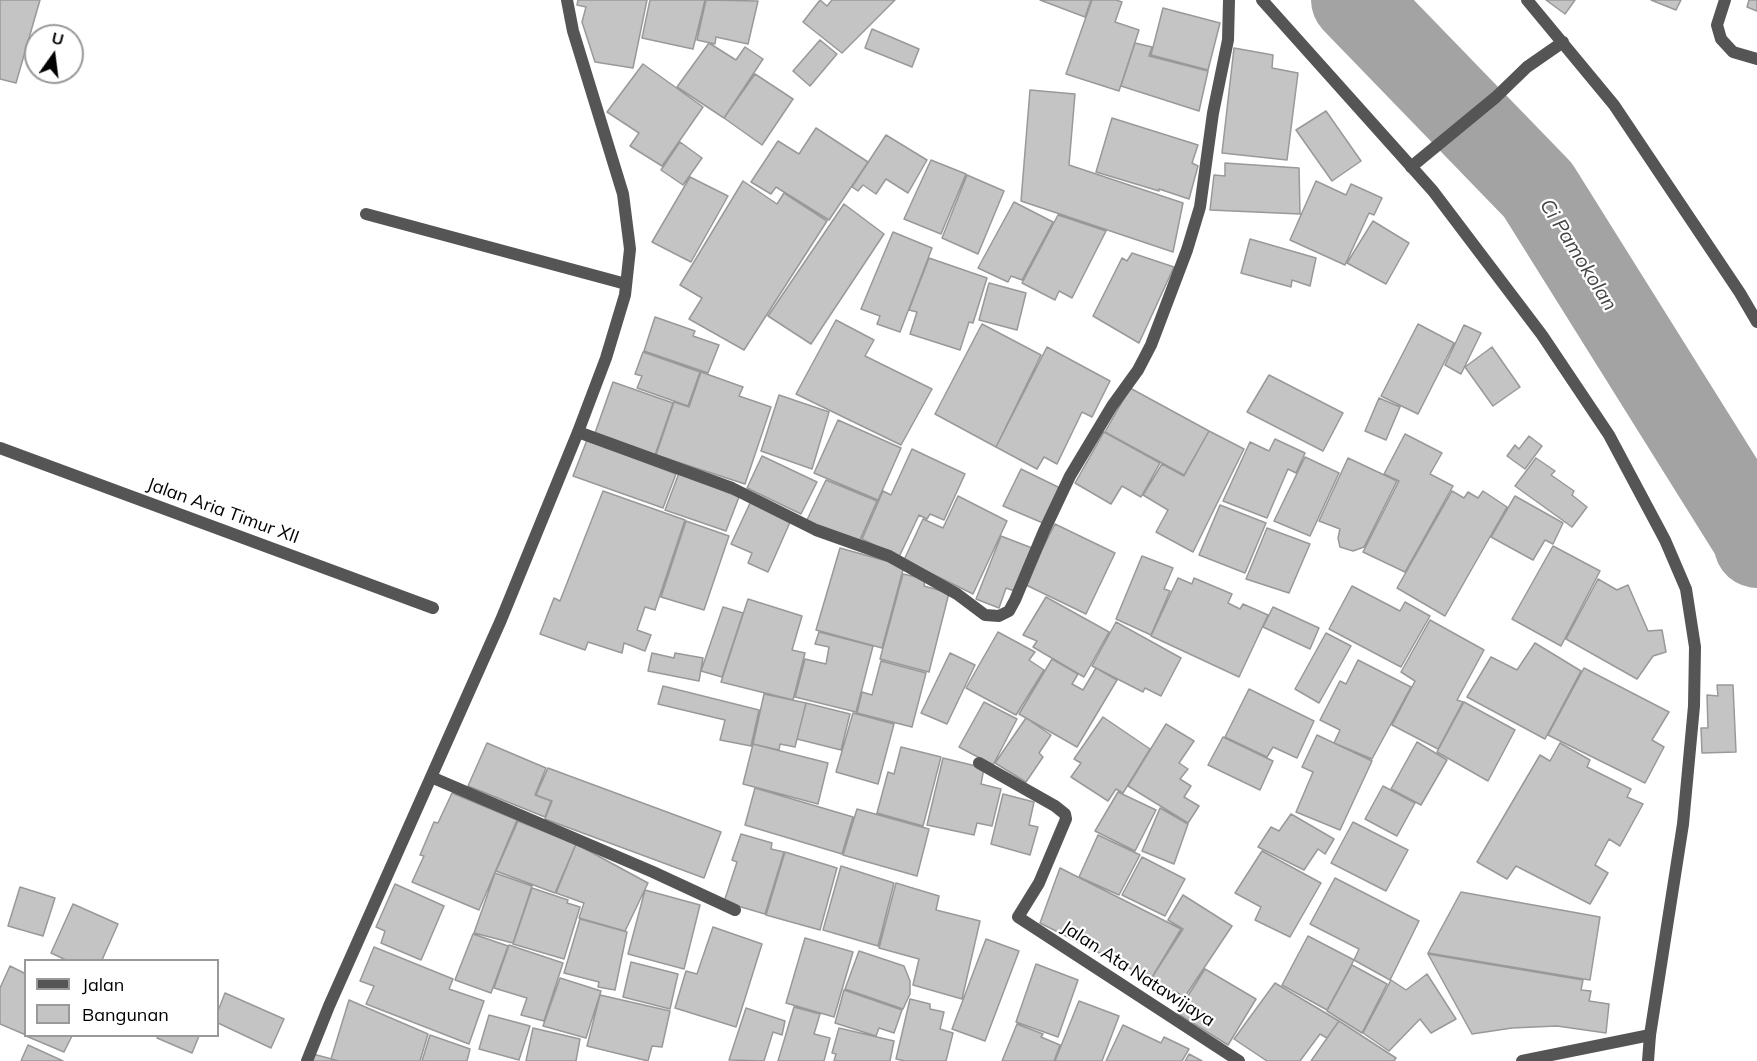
<!DOCTYPE html>
<style>
body{margin:0}
#map{position:relative;width:1757px;height:1061px;overflow:hidden;background:#fff;font-family:Mulish,sans-serif}
canvas{display:block}
.legend{position:absolute;left:24px;top:959px;width:195px;height:78px;box-sizing:border-box;background:#fff;border:2px solid #999;margin:0;padding:8px 10px;list-style:none;font-size:18px;color:#000}
.legend li{display:flex;align-items:center;gap:12px;height:30px}
.legend b{width:30px;border:2px solid #999}
.north{position:absolute;left:24px;top:24px;width:60px;height:60px;box-sizing:border-box;background:#fff;border:2px solid #999;border-radius:50%;rotate:14deg;font-size:16px;font-weight:700;line-height:24px;text-align:center;color:#000}
.north::after{content:'';display:block;margin:auto;width:21px;height:27px;background:#000;clip-path:polygon(50% 0,100% 100%,50% 72%,0 100%)}
</style>
<div id="map">
<canvas width="1757" height="1061"></canvas>
<ul class="legend">
<li><b style="height:8px;background:#555"></b>Jalan</li>
<li><b style="height:16px;background:#c4c4c4"></b>Bangunan</li>
</ul>
<div class="north">U</div>
</div>
<script>
const g = document.querySelector('canvas').getContext('2d');
g.lineJoin = 'round';
const toPath = rows => new Path2D(rows.map(r => 'M' + r).join(''));
function strokePath(path, color, width, dash) { g.strokeStyle = color; g.lineWidth = width; g.lineCap = dash ? 'butt' : 'round'; g.setLineDash(dash || []); g.stroke(path); }
function paint(path, color) { g.fillStyle = color; g.fill(path, 'evenodd'); }
function drawText(font, color, halo, rows, align = 'center') {
  g.font = font + ' Mulish,sans-serif'; g.lineWidth = 4.5; g.setLineDash([]); g.textBaseline = 'middle'; g.strokeStyle = halo; g.fillStyle = color; for (const [text, x, y, turn = 0] of rows) {
    g.save(); g.translate(x, y); g.rotate((+turn || 0) * Math.PI / 180); g.textAlign = isNaN(turn) ? turn : align; if (halo) g.strokeText(text, 0, 0); g.fillText(text, 0, 0); g.restore();
  }
}
const river = toPath([
 [1354,0,1538,190,1755,537,1757,545]
]);
const building = toPath([
 [0,0,40,0,16,83,0,79,0,0],
 [578,0,647,0,633,68,595,62,582,22,586,7,577,5,578,0],
 [650,0,705,0,693,49,642,38,650,0],
 [706,0,758,1,748,44,716,37,715,44,697,40,706,0],
 [820,0,827,6,832,0,895,0,842,53,803,22,820,0],
 [1040,0,1091,0,1085,17,1040,0],
 [1092,0,1116,0,1122,2,1115,22,1139,30,1119,91,1066,74,1092,0],
 [1546,0,1575,0,1565,14,1546,0],
 [1651,0,1681,0,1676,10,1651,0],
 [1749,0,1757,0,1757,11,1747,7,1749,0],
 [1163,8,1220,23,1208,70,1151,55,1163,8],
 [872,29,919,49,912,67,865,48,872,29],
 [820,40,837,54,810,86,793,71,820,40],
 [709,43,736,60,745,47,763,59,724,118,677,87,709,43],
 [1135,43,1152,47,1149,56,1208,71,1199,111,1121,86,1135,43],
 [1234,48,1273,55,1272,68,1298,73,1287,160,1222,153,1234,48],
 [643,64,703,107,662,166,630,146,639,133,607,112,643,64],
 [755,74,793,99,762,145,724,118,755,74],
 [1030,90,1075,94,1069,165,1183,203,1173,252,1021,201,1030,90],
 [1326,111,1361,161,1332,181,1296,130,1326,111],
 [1112,118,1198,145,1192,163,1198,166,1189,199,1159,189,1159,191,1096,172,1112,118],
 [816,128,868,162,829,220,776,187,771,194,751,182,778,141,799,154,816,128],
 [886,135,927,160,908,193,886,179,876,194,863,185,858,191,852,187,886,135],
 [680,142,702,158,683,185,661,170,680,142],
 [931,160,966,174,941,234,904,219,931,160],
 [1225,163,1299,168,1300,214,1210,210,1214,175,1225,176,1225,163],
 [967,175,1004,191,978,254,942,238,967,175],
 [690,177,728,196,691,262,652,242,690,177],
 [743,181,777,204,784,193,827,221,744,350,689,319,702,298,680,285,743,181],
 [1316,181,1346,195,1351,184,1382,198,1374,215,1369,213,1345,265,1290,240,1316,181],
 [1014,202,1053,222,1022,280,1011,276,1008,282,978,268,1014,202],
 [844,204,884,234,811,344,768,316,844,204],
 [1058,215,1106,231,1072,298,1059,291,1055,300,1022,283,1058,215],
 [1373,221,1409,243,1386,284,1347,263,1373,221],
 [893,232,932,248,900,332,877,324,880,316,861,309,893,232],
 [1250,239,1316,258,1310,286,1292,280,1291,287,1241,273,1250,239],
 [1132,253,1174,267,1139,343,1093,316,1122,258,1127,261,1132,253],
 [929,258,987,278,973,323,969,322,960,350,910,334,917,312,909,310,929,258],
 [989,283,1026,293,1017,330,979,320,989,283],
 [655,317,695,331,693,336,719,345,708,373,644,351,655,317],
 [836,320,874,340,865,356,932,389,901,445,796,394,836,320],
 [982,324,1041,355,996,447,935,414,982,324],
 [1418,324,1454,343,1418,414,1381,396,1418,324],
 [1464,325,1481,333,1461,374,1445,365,1464,325],
 [1047,347,1110,381,1092,417,1082,412,1057,464,1044,457,1037,469,996,447,1047,347],
 [1492,347,1520,387,1493,406,1465,367,1492,347],
 [643,352,700,372,688,406,637,388,642,376,635,374,643,352],
 [701,372,743,387,739,396,771,407,745,484,656,455,674,402,689,407,701,372],
 [1269,375,1343,413,1323,451,1247,412,1269,375],
 [613,382,673,403,655,455,595,433,613,382],
 [1130,388,1209,431,1184,475,1105,432,1130,388],
 [779,395,829,412,812,469,761,451,779,395],
 [1379,398,1400,407,1386,440,1365,431,1379,398],
 [838,420,901,448,878,500,814,473,838,420],
 [1209,431,1244,449,1193,552,1156,532,1168,510,1143,495,1162,464,1184,476,1209,431],
 [1104,432,1160,463,1141,497,1122,486,1111,504,1075,483,1104,432],
 [1405,434,1442,453,1430,474,1453,486,1405,572,1363,552,1399,481,1384,474,1405,434],
 [1529,436,1542,446,1525,469,1507,456,1515,445,1519,449,1529,436],
 [1275,439,1305,453,1296,473,1288,469,1267,518,1223,501,1250,442,1269,451,1275,439],
 [587,440,676,474,663,508,573,476,587,440],
 [912,449,965,474,944,520,930,514,927,519,919,515,899,557,862,539,883,491,891,495,912,449],
 [762,456,817,482,801,514,747,488,762,456],
 [1305,457,1339,473,1310,536,1274,521,1305,457],
 [1348,458,1397,481,1364,547,1353,551,1340,547,1338,538,1340,529,1319,521,1348,458],
 [1536,458,1555,471,1551,475,1574,491,1572,495,1587,507,1572,527,1515,486,1536,458],
 [1021,469,1060,488,1043,523,1003,506,1021,469],
 [679,473,739,497,726,531,665,510,679,473],
 [826,480,877,501,859,542,806,522,826,480],
 [603,491,685,520,655,610,645,607,637,630,651,635,645,651,624,643,622,653,588,642,585,650,540,634,554,598,560,601,603,491],
 [1452,491,1464,498,1468,492,1478,498,1483,491,1507,507,1445,616,1397,588,1452,491],
 [958,496,1007,521,973,594,904,560,923,519,943,528,958,496],
 [1515,496,1563,523,1553,544,1545,540,1533,560,1491,537,1515,496],
 [751,501,791,520,768,572,748,563,752,553,731,544,751,501],
 [1220,505,1266,523,1245,573,1199,555,1220,505],
 [686,521,729,536,704,610,661,597,686,521],
 [1055,524,1115,553,1086,614,1024,584,1055,524],
 [1267,528,1310,544,1289,593,1246,579,1267,528],
 [1001,536,1032,548,1017,592,1006,588,999,608,976,599,1001,536],
 [1553,546,1600,571,1561,646,1512,619,1553,546],
 [840,548,904,566,882,648,816,630,840,548],
 [1142,556,1173,568,1164,589,1170,591,1151,635,1116,619,1142,556],
 [903,574,925,579,924,586,949,593,929,672,880,659,903,574],
 [1178,578,1192,584,1194,578,1232,594,1228,603,1240,609,1243,604,1268,615,1239,677,1151,636,1178,578],
 [1598,579,1617,590,1628,585,1648,631,1662,630,1666,652,1653,656,1637,679,1566,639,1598,579],
 [1352,586,1400,611,1405,602,1430,616,1401,667,1329,629,1352,586],
 [1046,597,1109,632,1084,677,1033,647,1037,641,1023,635,1046,597],
 [748,599,802,616,792,650,805,653,793,700,721,682,748,599],
 [723,607,743,613,722,677,701,671,723,607],
 [1273,607,1319,628,1310,649,1263,627,1273,607],
 [1430,620,1484,650,1457,700,1463,702,1438,749,1392,725,1415,681,1401,672,1430,620],
 [1116,622,1181,658,1161,696,1145,688,1143,692,1092,666,1116,622],
 [819,632,873,646,856,712,795,697,805,659,826,664,829,647,815,644,819,632],
 [998,632,1035,652,1029,660,1044,670,1016,715,966,688,998,632],
 [1326,633,1351,646,1319,703,1295,689,1326,633],
 [1535,643,1581,671,1545,739,1467,697,1491,657,1517,670,1535,643],
 [652,653,674,658,675,653,703,658,699,681,648,671,652,653],
 [950,653,975,665,947,724,921,713,950,653],
 [1052,659,1078,674,1072,684,1083,690,1096,668,1117,680,1077,747,1019,714,1052,659],
 [1358,660,1411,687,1372,759,1334,743,1340,730,1320,720,1340,681,1346,684,1358,660],
 [881,661,926,673,912,727,857,713,862,692,872,695,881,661],
 [1584,668,1669,712,1652,740,1664,747,1645,783,1548,735,1584,668],
 [1717,685,1733,685,1736,752,1702,753,1701,728,1708,728,1707,695,1718,696,1717,685],
 [663,686,759,710,751,746,720,740,725,720,658,704,663,686],
 [1249,689,1314,721,1297,758,1273,747,1267,757,1225,737,1249,689],
 [764,694,806,703,795,747,780,744,779,750,753,744,764,694],
 [984,702,1017,719,993,765,959,747,984,702],
 [1464,702,1515,730,1488,781,1437,752,1464,702],
 [806,703,850,714,841,750,797,739,806,703],
 [853,713,894,724,878,784,836,772,853,713],
 [1103,717,1150,749,1123,793,1116,789,1108,801,1071,777,1081,763,1074,759,1103,717],
 [1026,718,1051,735,1039,753,1043,757,1026,782,995,763,1026,718],
 [1166,724,1194,741,1179,763,1188,769,1180,779,1191,786,1184,797,1199,806,1188,823,1128,786,1166,724],
 [1317,735,1372,761,1340,830,1296,812,1313,772,1302,767,1317,735],
 [1223,737,1273,761,1260,790,1208,765,1223,737],
 [1417,742,1447,760,1421,805,1391,789,1417,742],
 [487,743,546,768,535,795,551,801,545,817,468,786,487,743],
 [1560,743,1590,760,1587,767,1631,789,1627,797,1643,804,1620,846,1609,839,1595,865,1608,873,1590,904,1516,866,1507,879,1477,862,1540,755,1550,761,1560,743],
 [753,744,828,763,818,804,743,784,753,744],
 [901,747,941,757,923,826,877,813,888,772,894,774,901,747],
 [943,758,984,768,981,784,1001,789,992,826,977,823,974,835,927,825,943,758],
 [548,768,721,832,704,878,545,819,552,801,536,795,548,768],
 [1383,786,1415,803,1397,836,1365,819,1383,786],
 [755,788,853,817,842,854,745,825,755,788],
 [1118,792,1156,810,1135,851,1095,831,1118,792],
 [452,793,517,820,479,910,412,882,424,856,420,855,434,822,438,823,452,793],
 [1003,794,1034,802,1029,825,1038,827,1030,855,991,844,1003,794],
 [1160,808,1188,824,1174,864,1142,851,1160,808],
 [857,809,929,829,917,876,843,855,857,809],
 [1291,814,1334,839,1325,854,1318,849,1304,870,1258,847,1271,827,1279,831,1291,814],
 [518,821,576,844,555,893,496,871,518,821],
 [1353,822,1408,850,1386,891,1331,863,1353,822],
 [741,834,772,843,771,849,784,852,765,914,724,902,737,862,732,860,741,834],
 [1098,835,1140,855,1119,895,1079,877,1098,835],
 [576,844,648,883,625,931,579,918,584,903,556,893,576,844],
 [1262,851,1321,883,1290,937,1255,920,1261,907,1235,893,1262,851],
 [785,852,837,868,820,930,766,915,785,852],
 [1142,857,1185,879,1165,916,1122,895,1142,857],
 [841,866,894,883,878,946,823,930,841,866],
 [1060,868,1181,929,1151,979,1040,923,1060,868],
 [495,873,532,886,513,943,474,933,495,873],
 [1335,878,1419,921,1390,980,1354,960,1359,949,1310,924,1335,878],
 [896,883,939,896,936,910,980,921,962,999,913,985,919,959,879,948,896,883],
 [395,884,444,906,421,960,381,943,385,931,376,927,395,884],
 [20,887,55,898,43,936,8,926,20,887],
 [532,888,568,900,567,903,580,907,564,959,513,944,532,888],
 [645,890,700,905,684,969,628,954,645,890],
 [1461,892,1600,917,1590,980,1428,953,1461,892],
 [1183,895,1232,926,1184,998,1177,992,1172,1001,1151,987,1154,982,1151,979,1183,929,1168,920,1183,895],
 [73,904,118,924,102,960,66,960,51,953,73,904],
 [580,919,627,932,615,990,598,987,599,982,564,973,580,919],
 [713,927,762,944,736,1027,675,1008,686,971,697,974,713,927],
 [473,934,508,946,491,993,455,980,473,934],
 [1308,936,1354,960,1327,1010,1282,985,1308,936],
 [805,938,853,952,834,1017,786,1003,805,938],
 [986,939,1019,951,985,1041,952,1029,986,939],
 [509,945,563,963,544,1021,521,1015,527,998,494,988,509,945],
 [374,947,453,979,449,989,484,1001,469,1044,366,1004,374,986,360,981,374,947],
 [859,951,904,966,910,981,910,994,903,1009,845,989,859,951],
 [1428,954,1583,980,1581,990,1591,991,1589,1001,1609,1004,1606,1033,1557,1026,1512,1028,1472,1034,1428,954],
 [631,962,678,974,670,1009,623,997,631,962],
 [1036,964,1078,980,1058,1037,1016,1022,1036,964],
 [1352,965,1387,984,1362,1033,1327,1011,1352,965],
 [10,966,26,974,26,1035,0,1024,0,988,10,966],
 [1205,969,1256,999,1228,1045,1177,1013,1205,969],
 [1427,974,1456,1019,1431,1033,1420,1019,1389,1051,1363,1033,1391,980,1406,990,1427,974],
 [560,978,601,991,586,1038,543,1026,560,978],
 [1275,983,1339,1021,1327,1038,1320,1034,1300,1061,1267,1061,1234,1039,1275,983],
 [844,990,902,1010,894,1033,879,1028,876,1036,835,1023,844,990],
 [225,993,284,1019,271,1048,218,1023,218,1011,225,993],
 [600,995,670,1011,662,1047,652,1046,648,1061,587,1046,600,995],
 [910,999,930,1004,930,1009,944,1012,940,1029,953,1033,946,1061,905,1061,896,1059,910,999],
 [349,1000,428,1034,420,1061,339,1061,331,1059,349,1000],
 [1079,1001,1119,1016,1102,1061,1055,1061,1079,1001],
 [794,1007,820,1014,814,1034,830,1038,824,1061,778,1061,794,1007],
 [746,1008,785,1021,782,1035,773,1032,764,1061,729,1060,746,1008],
 [489,1015,530,1026,519,1060,479,1049,489,1015],
 [1339,1021,1396,1058,1394,1061,1311,1061,1339,1021],
 [1017,1024,1043,1034,1041,1037,1060,1045,1054,1061,1002,1061,1017,1024],
 [1123,1025,1161,1043,1164,1037,1189,1049,1182,1061,1106,1061,1123,1025],
 [533,1028,580,1039,576,1061,526,1061,533,1028],
 [839,1028,894,1041,890,1061,834,1061,836,1054,832,1053,839,1028],
 [430,1035,470,1049,467,1061,422,1061,430,1035],
 [26,1036,72,1036,64,1052,26,1036],
 [158,1036,199,1036,192,1053,157,1038,158,1036],
 [28,1045,63,1061,21,1061,28,1045],
 [313,1054,339,1061,312,1061,313,1054],
 [1189,1054,1202,1061,1185,1061,1189,1054]
]);
const minor = toPath([
 [1527,0,1614,105,1740,293,1757,322],
 [1725,0,1717,25,1721,39,1733,52,1757,59],
 [1411,167,1496,97,1527,67,1563,42],
 [366,214,626,284],
 [578,432,732,488,816,530,889,556,957,594,985,615,999,616,1009,611,1015,600,1044,531,1070,476,1112,406,1138,370,1151,345,1187,250,1200,207,1213,113,1228,40,1229,0],
 [0,448,433,608],
 [979,763,1055,806,1065,814,1066,819,1039,883,1018,917,1239,1061],
 [431,777,653,872,735,910],
 [307,1061,329,1006,501,620,578,432,606,358,625,295,630,249,623,194,573,31,567,0],
 [1522,1061,1650,1035]
]);
const tertiary = toPath([
 [1262,0,1433,191,1542,335,1609,435,1665,540,1686,589,1695,647,1694,706,1683,824,1650,1035,1648,1061]
]);
const streetNames = [
 ["Jalan Aria Timur XII",223,511,20],
 ["Jalan Ata Natawijaya",1138,974,33]
];
const waterNames = [
 ["Ci Pamokolan",1578,255,58]
];
strokePath(river, '#a3a3a3', 86);
paint(building, '#c4c4c4');
strokePath(building, '#999', 1.5);
strokePath(minor, '#555', 12);
strokePath(tertiary, '#555', 12);
drawText('18px', '#000', '#fff', streetNames);
drawText('italic 20px', '#444', '#fff', waterNames);
</script>
